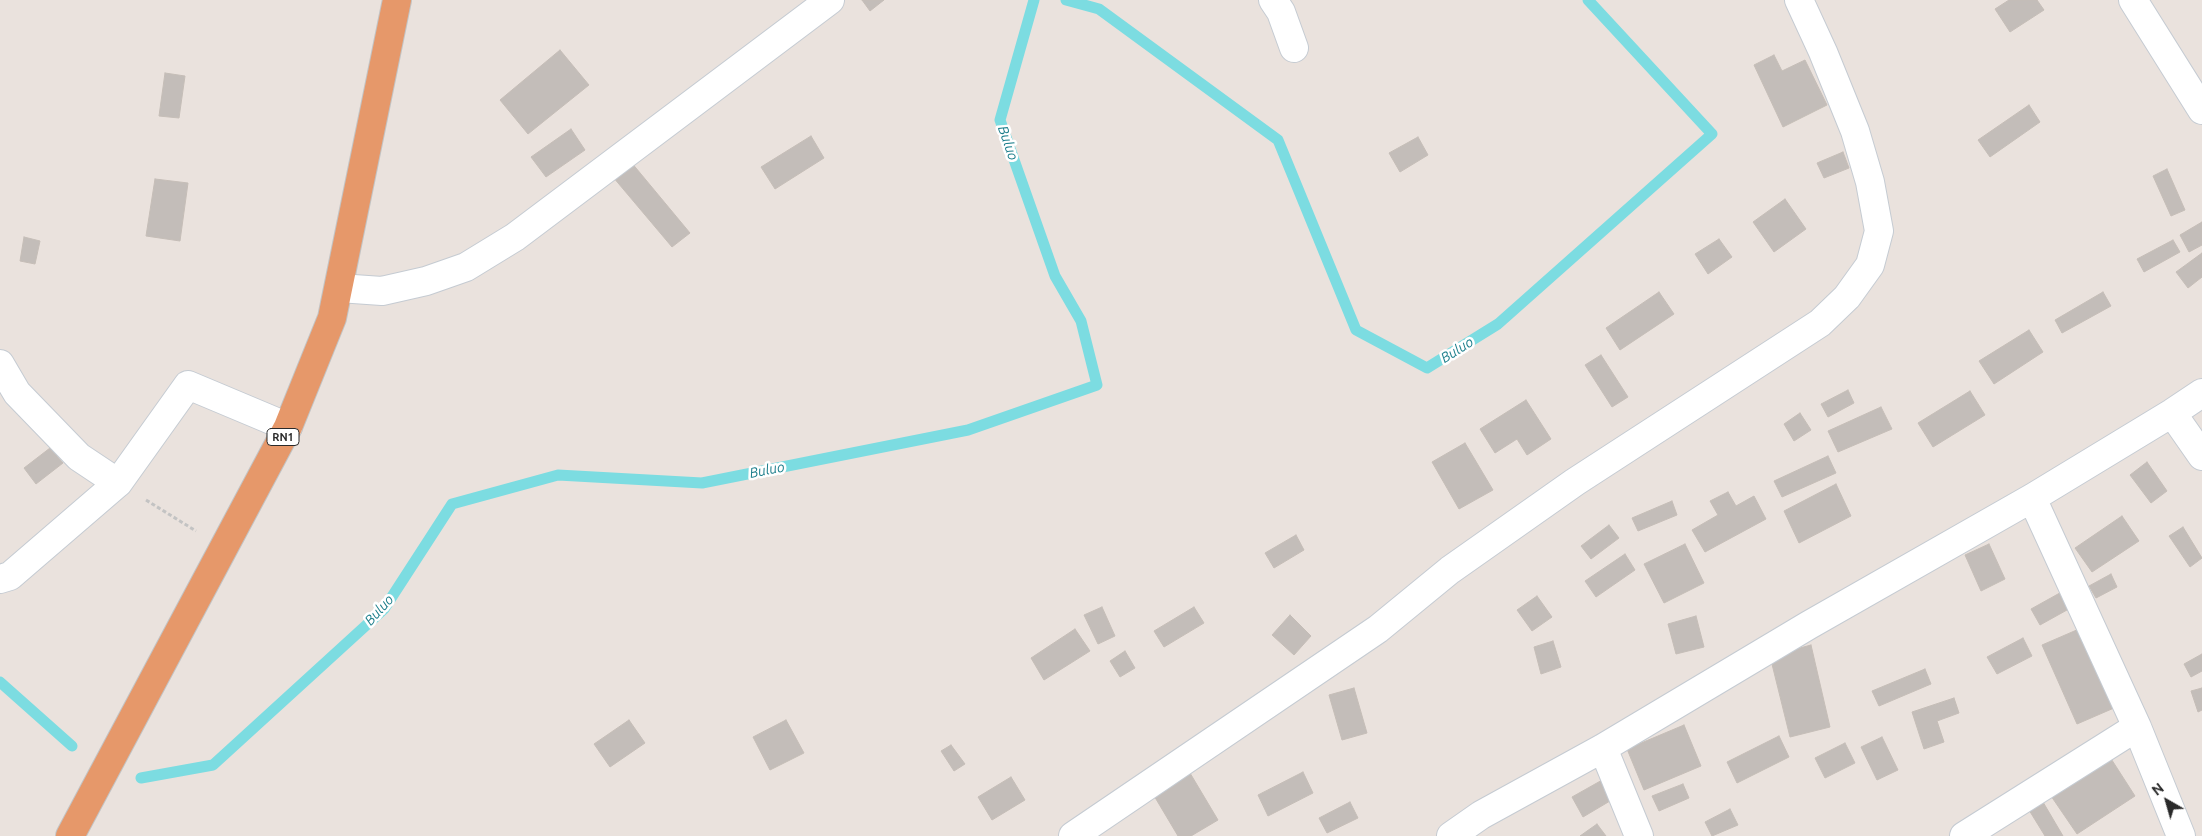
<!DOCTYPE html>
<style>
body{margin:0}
#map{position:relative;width:2202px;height:836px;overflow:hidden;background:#eae2dd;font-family:Ubuntu,sans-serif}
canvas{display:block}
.north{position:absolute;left:2142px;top:776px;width:50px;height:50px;-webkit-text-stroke:4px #fff;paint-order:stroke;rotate:322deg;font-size:14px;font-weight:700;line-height:20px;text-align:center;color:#2a2a2a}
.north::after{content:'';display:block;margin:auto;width:18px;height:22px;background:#2a2a2a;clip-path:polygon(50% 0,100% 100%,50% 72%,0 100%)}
</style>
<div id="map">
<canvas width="2202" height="836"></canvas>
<div class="north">N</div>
</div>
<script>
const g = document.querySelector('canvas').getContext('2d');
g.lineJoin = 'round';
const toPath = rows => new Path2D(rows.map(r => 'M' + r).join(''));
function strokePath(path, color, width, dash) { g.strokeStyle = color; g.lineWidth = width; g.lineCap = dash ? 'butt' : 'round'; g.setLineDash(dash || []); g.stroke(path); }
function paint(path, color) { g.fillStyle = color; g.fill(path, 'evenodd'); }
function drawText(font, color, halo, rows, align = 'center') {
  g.font = font + ' Ubuntu,sans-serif'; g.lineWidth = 5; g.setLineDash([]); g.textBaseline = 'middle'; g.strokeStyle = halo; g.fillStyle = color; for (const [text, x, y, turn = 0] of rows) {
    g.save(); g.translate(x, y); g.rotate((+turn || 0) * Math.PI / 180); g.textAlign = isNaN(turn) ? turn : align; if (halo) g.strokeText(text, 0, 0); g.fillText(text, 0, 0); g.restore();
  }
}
const stream = toPath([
 [1066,0,1099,9,1278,140,1356,330,1427,368,1498,324,1712,134,1588,0],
 [0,682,72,746],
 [141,778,213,765,384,609,452,504,558,475,702,483,968,430,1097,385,1081,321,1055,276,1000,120,1034,0]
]);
const building = toPath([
 [862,0,884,0,870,11,862,0],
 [2009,0,2037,0,2044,10,2010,32,1995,9,2009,0],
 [560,50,589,85,528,134,500,100,560,50],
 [1774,55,1782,71,1805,60,1827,105,1783,127,1754,65,1774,55],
 [165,73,185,76,179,118,159,116,165,73],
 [2029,105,2040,122,1990,157,1978,140,2029,105],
 [571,129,585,150,546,177,531,157,571,129],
 [811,136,824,158,775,189,761,167,811,136],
 [1418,137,1428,155,1400,172,1389,153,1418,137],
 [1843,152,1849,168,1824,178,1817,163,1843,152],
 [631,162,690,233,672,247,613,177,631,162],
 [2167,169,2185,210,2171,216,2153,176,2167,169],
 [155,179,188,183,180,241,146,236,155,179],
 [1785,199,1806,229,1774,252,1753,222,1785,199],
 [2202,222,2202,245,2189,252,2180,235,2202,222],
 [24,237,40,241,35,264,20,261,24,237],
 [1719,239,1732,257,1708,274,1695,254,1719,239],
 [2173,240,2180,252,2144,272,2137,259,2173,240],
 [2202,253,2202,277,2188,288,2176,272,2202,253],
 [1659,292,1674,314,1620,350,1606,328,1659,292],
 [2103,292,2111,306,2062,333,2055,320,2103,292],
 [2029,330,2043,352,1994,384,1979,361,2029,330],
 [1601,355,1628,397,1612,407,1585,365,1601,355],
 [1848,390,1854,403,1828,417,1821,404,1848,390],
 [1970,391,1985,415,1933,447,1918,423,1970,391],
 [1526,400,1551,439,1527,455,1517,439,1495,453,1480,429,1526,400],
 [1881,407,1892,429,1838,452,1828,431,1881,407],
 [1800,413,1811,430,1794,441,1784,424,1800,413],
 [1465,443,1493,490,1459,509,1432,462,1465,443],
 [50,448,63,463,36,484,24,468,50,448],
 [1828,456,1836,473,1782,497,1774,481,1828,456],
 [2147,462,2167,491,2151,503,2130,475,2147,462],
 [1836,484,1851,516,1799,543,1784,511,1836,484],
 [1728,492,1736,506,1754,496,1766,519,1705,552,1692,530,1718,515,1710,501,1728,492],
 [1672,501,1677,515,1638,531,1632,518,1672,501],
 [2122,516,2139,541,2092,572,2075,548,2122,516],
 [1609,525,1619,538,1591,559,1581,546,1609,525],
 [2183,527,2202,558,2190,567,2169,536,2183,527],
 [1296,535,1304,550,1274,568,1265,553,1296,535],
 [1685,544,1704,583,1664,603,1644,564,1685,544],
 [1989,544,2005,579,1981,591,1965,555,1989,544],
 [1625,554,1635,570,1596,597,1585,581,1625,554],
 [2111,574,2117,587,2096,598,2089,586,2111,574],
 [2067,589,2076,605,2040,625,2031,609,2067,589],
 [1537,596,1552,617,1532,631,1517,610,1537,596],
 [1102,607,1115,636,1098,644,1084,615,1102,607],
 [1194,607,1204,623,1164,647,1154,631,1194,607],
 [1290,615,1311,636,1294,655,1272,635,1290,615],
 [1696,616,1704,647,1676,654,1668,624,1696,616],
 [1075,629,1090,651,1044,680,1031,658,1075,629],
 [2079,629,2114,708,2077,724,2042,645,2079,629],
 [2023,638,2032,656,1997,674,1987,657,2023,638],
 [1553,641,1561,667,1541,674,1534,647,1553,641],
 [1811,645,1830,727,1790,737,1770,656,1811,645],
 [1125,651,1135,668,1120,677,1110,661,1125,651],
 [2202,654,2202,671,2191,677,2184,664,2202,654],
 [1925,669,1931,684,1879,706,1872,691,1925,669],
 [1354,688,1367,733,1342,740,1329,695,1354,688],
 [2202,688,2202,710,2198,712,2191,691,2202,688],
 [1954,698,1959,713,1937,721,1944,742,1924,749,1912,712,1954,698],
 [629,720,645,743,610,767,594,744,629,720],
 [786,720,804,753,770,770,753,737,786,720],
 [1684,725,1701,766,1644,790,1627,749,1684,725],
 [1779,736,1789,757,1737,783,1727,762,1779,736],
 [1882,737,1898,770,1877,780,1861,747,1882,737],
 [1845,743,1855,763,1825,778,1815,758,1845,743],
 [951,745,965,764,954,771,941,751,951,745],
 [2108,754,2135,796,2077,834,2049,793,2108,754],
 [1303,772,1313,793,1268,816,1258,795,1303,772],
 [1190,773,1218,820,1191,836,1178,836,1153,794,1190,773],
 [1011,777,1025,800,992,820,978,797,1011,777],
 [1604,779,1615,798,1583,817,1572,797,1604,779],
 [1683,784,1689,798,1659,811,1652,796,1683,784],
 [1350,802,1358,818,1327,833,1319,818,1350,802],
 [2043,802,2063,836,2045,836,2029,810,2043,802],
 [1730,809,1738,825,1712,836,1705,822,1730,809],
 [1597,824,1606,836,1580,836,1597,824]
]);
const path = toPath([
 [146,500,196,531]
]);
const minor = toPath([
 [1273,0,1281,12,1294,48],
 [2133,0,2202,110],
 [339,288,382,291,426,281,466,267,515,237,830,0],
 [0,364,17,393,79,457,118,483],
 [2172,413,2202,456],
 [2032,498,2137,727,2181,836],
 [0,579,10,576,118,483,188,385,288,427],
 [1603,748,1639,836],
 [1073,836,1378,629,1450,570,1575,482,1820,323,1847,297,1870,265,1879,231,1870,182,1855,131,1823,52,1799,0],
 [1451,836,1481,815,1603,748,1809,625,2032,498,2172,413,2202,393],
 [1964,836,2137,727]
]);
const trunk = toPath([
 [70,836,288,427,332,318,397,0]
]);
const shields = [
 [283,437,32]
];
const shieldNames = [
 ["RN1",283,437]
];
const waterNames = [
 ["Buluo",1008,143,71],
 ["Buluo",1457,350,-32],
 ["Buluo",767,470,-11],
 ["Buluo",379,610,-48]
];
strokePath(stream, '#7cdce1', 11);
paint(building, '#c3bdb9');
strokePath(building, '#c5bdb7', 1);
strokePath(minor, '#c5cbd2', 30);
strokePath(trunk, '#c3c3c3', 30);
strokePath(path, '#c3c3c3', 3, [4, 2.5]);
strokePath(minor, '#fff', 28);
strokePath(trunk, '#e6986a', 28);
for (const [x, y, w] of shields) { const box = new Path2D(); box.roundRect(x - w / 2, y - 8.5, w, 17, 4); g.fillStyle = '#fff'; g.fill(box); strokePath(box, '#2a2a2a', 1); }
drawText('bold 11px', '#2a2a2a', null, shieldNames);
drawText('italic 14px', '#1c7e8b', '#fff', waterNames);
</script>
